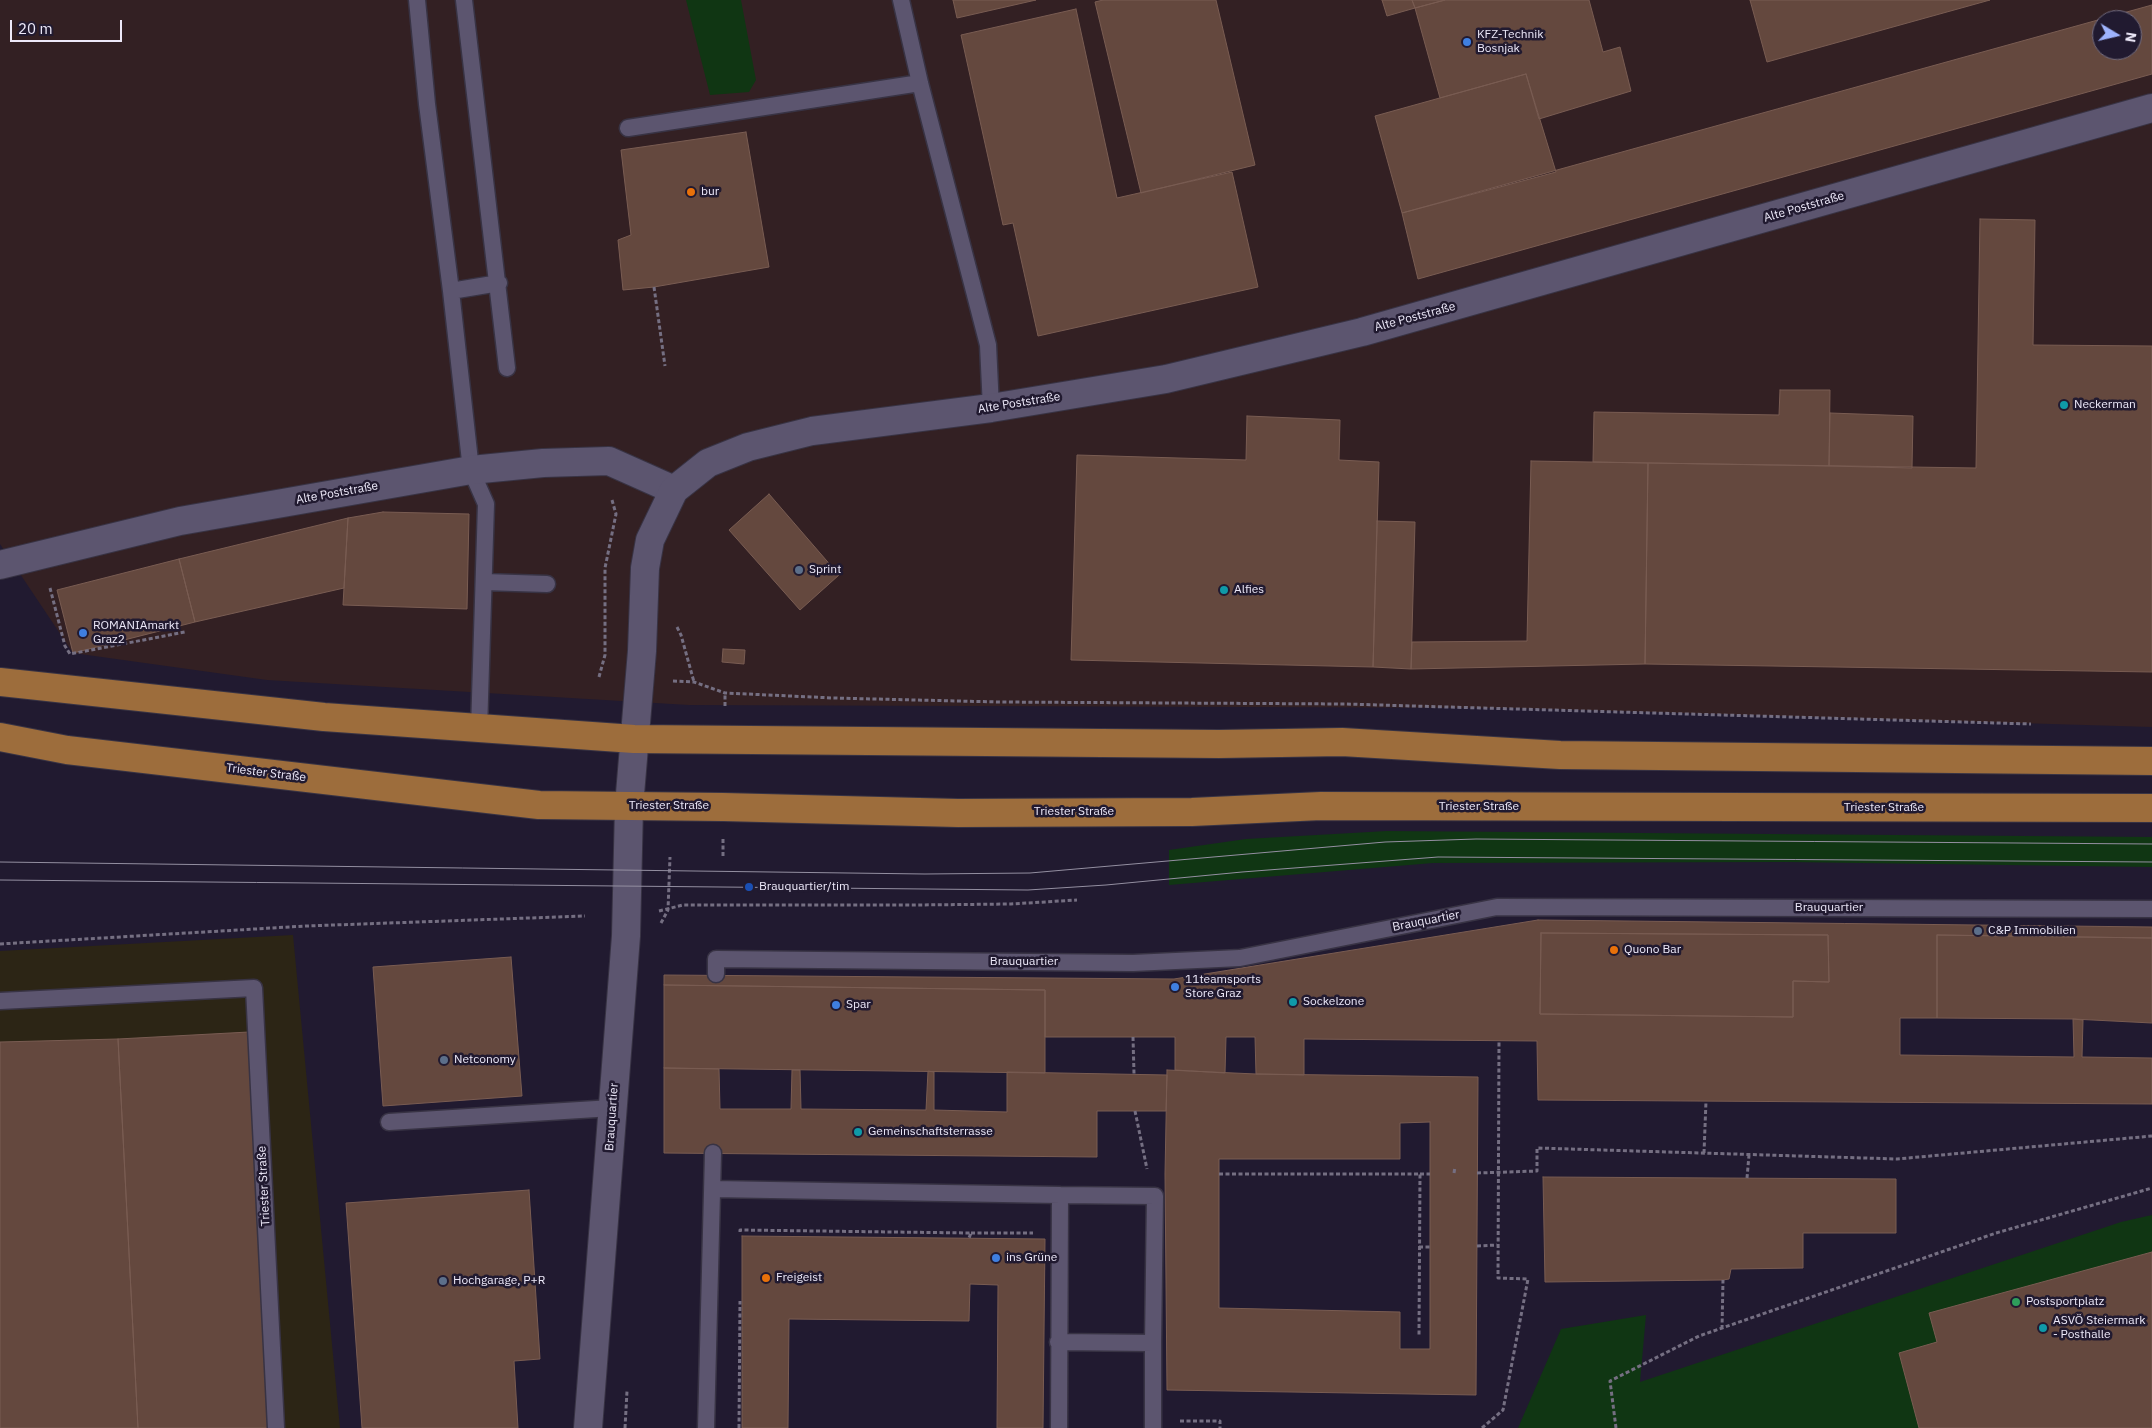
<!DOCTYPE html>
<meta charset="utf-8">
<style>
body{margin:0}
#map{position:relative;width:2152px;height:1428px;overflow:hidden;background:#211a30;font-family:"IBM Plex Sans",sans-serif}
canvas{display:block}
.north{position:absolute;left:2092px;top:10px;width:50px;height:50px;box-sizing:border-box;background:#211a30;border:1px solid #736d80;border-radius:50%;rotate:99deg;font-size:14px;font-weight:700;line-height:20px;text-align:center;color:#ede9f9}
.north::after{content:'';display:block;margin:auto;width:18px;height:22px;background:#9eb3fd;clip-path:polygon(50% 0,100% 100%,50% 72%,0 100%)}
.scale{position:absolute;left:10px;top:20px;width:112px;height:22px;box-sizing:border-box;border:2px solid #ede9f9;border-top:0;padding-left:6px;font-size:15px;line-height:18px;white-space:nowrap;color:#ede9f9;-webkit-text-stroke:4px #211a30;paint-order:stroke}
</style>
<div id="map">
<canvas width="2152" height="1428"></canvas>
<div class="north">N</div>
<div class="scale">20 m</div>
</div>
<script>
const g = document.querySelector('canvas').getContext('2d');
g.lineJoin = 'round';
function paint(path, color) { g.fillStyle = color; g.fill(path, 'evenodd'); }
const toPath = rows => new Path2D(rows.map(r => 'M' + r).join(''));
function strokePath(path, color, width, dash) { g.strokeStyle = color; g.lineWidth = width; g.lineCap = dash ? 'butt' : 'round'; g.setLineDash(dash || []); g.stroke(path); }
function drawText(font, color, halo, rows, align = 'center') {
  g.font = font + ' "IBM Plex Sans",sans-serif'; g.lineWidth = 5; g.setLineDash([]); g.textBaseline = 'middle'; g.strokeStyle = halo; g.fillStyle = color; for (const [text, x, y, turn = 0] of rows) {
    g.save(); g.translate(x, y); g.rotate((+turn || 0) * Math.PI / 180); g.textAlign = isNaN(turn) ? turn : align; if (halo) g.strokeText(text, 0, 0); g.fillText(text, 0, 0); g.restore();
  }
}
const commercial = toPath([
 [0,0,2152,0,2152,727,1515,708,689,705,267,680,73,653,0,544],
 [2102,20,2132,20,2132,50,2102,50]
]);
const industrial = toPath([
 [293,935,340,1428,0,1428,0,951]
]);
const green = toPath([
 [686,0,741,0,756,80,749,92,710,95],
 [1387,831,2152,837,2152,867,1786,862,1433,863,1169,885,1169,850,1246,839],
 [2152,1215,2152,1428,1518,1428,1561,1329,1646,1315,1640,1382,2121,1222]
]);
const building = toPath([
 [953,0,1036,0,957,18,953,0],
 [1103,0,1216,0,1255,165,1141,193,1095,2,1103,0],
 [1382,0,1412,0,1415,8,1387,16,1382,0],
 [1412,0,1445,0,1415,8,1412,0],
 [1445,0,1589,0,1603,52,1620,47,1631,91,1539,119,1526,74,1440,98,1415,8,1445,0],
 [1750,0,1990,0,1767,62,1750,0],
 [2152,5,2152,74,1418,279,1402,213,2152,5],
 [2102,20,2132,20,2132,50,2102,50,2102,20],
 [1076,9,1117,198,1232,172,1258,287,1038,336,1013,223,1003,225,961,35,1076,9],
 [1526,74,1556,172,1402,213,1375,116,1526,74],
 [746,132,769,267,654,287,623,290,618,240,631,235,621,150,746,132],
 [1980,219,2035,220,2033,345,2152,346,2152,672,1645,664,1648,463,1976,468,1980,219],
 [1780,390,1830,390,1829,466,1593,462,1594,412,1779,415,1780,390],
 [1830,413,1913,416,1912,468,1829,466,1830,413],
 [1247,416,1340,420,1339,460,1379,462,1373,667,1071,660,1077,455,1246,460,1247,416],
 [1531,461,1648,463,1645,664,1411,669,1412,642,1527,641,1531,461],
 [769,494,839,575,800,610,729,530,769,494],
 [383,512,469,514,467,609,343,605,348,518,383,512],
 [348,518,344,588,195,622,179,559,348,518],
 [1377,521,1415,522,1411,669,1373,667,1377,521],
 [179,559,195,622,73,653,57,590,179,559],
 [723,649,745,650,744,664,722,662,723,649],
 [1538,920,2152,927,2152,938,1937,935,1937,1018,1900,1018,1900,1055,2074,1057,2073,1019,2083,1020,2082,1057,2152,1058,2152,1104,1538,1100,1537,1041,1304,1039,1304,1075,1256,1074,1255,1037,1226,1037,1225,1073,1175,1070,1175,1037,1045,1037,1045,990,664,985,664,975,1174,979,1538,920],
 [1541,933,1828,935,1829,982,1793,981,1793,1017,1540,1014,1541,933],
 [1541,933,1828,935,1829,982,1793,981,1793,1017,1540,1014,1541,933],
 [1937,935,2152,938,2152,1023,2073,1019,1937,1018,1937,935],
 [511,957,522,1096,383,1106,373,967,511,957],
 [664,985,1045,990,1045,1073,664,1068,664,985],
 [249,1032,270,1428,138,1428,118,1039,249,1032],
 [118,1039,138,1428,0,1428,0,1042,118,1039],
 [664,1068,719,1069,720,1109,791,1109,792,1070,800,1070,801,1109,926,1110,928,1071,934,1072,934,1110,1007,1112,1007,1072,1167,1075,1166,1111,1097,1111,1097,1157,664,1153,664,1068],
 [1167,1070,1256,1074,1478,1077,1476,1395,1167,1390,1165,1174,1167,1070],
 [1430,1122,1430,1349,1400,1349,1400,1312,1219,1308,1219,1159,1400,1159,1400,1123,1430,1122],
 [1543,1177,1896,1179,1896,1233,1803,1233,1803,1268,1731,1269,1729,1279,1723,1280,1545,1282,1543,1177],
 [529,1190,540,1359,514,1361,518,1428,362,1428,346,1203,529,1190],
 [742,1236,1045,1239,1043,1428,997,1428,998,1285,970,1284,969,1321,789,1319,788,1428,742,1428,742,1236],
 [2152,1252,2152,1428,1919,1428,1899,1353,1937,1342,1929,1313,2152,1252]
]);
const path = toPath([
 [654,287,665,366],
 [50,588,65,646,70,654,185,632],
 [677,627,681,635,694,682],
 [599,677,605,655,605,568,616,514,612,500],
 [673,681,694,682,725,693,833,698,999,702,1345,704,2031,724],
 [725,706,725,693],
 [723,856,723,839],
 [659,911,683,905,915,905,1011,904,1077,900],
 [661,923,668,910,670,857],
 [0,944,306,926,585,916],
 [1133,1037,1134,1074],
 [1135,1111,1147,1169],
 [1704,1153,1706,1101],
 [1454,1173,1455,1167],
 [1477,1173,1537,1171,1537,1148,1897,1159,2152,1136],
 [1219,1174,1420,1174,1419,1335],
 [1420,1174,1430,1174],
 [1747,1178,1749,1155],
 [740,1232,740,1230,971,1233,969,1238],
 [971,1233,1033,1233],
 [1477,1246,1497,1245],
 [1419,1247,1430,1247],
 [1722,1329,1723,1280],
 [1180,1421,1220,1421,1220,1428],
 [625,1428,627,1391],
 [739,1428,740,1301],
 [1482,1428,1503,1410,1528,1279,1498,1278,1499,1041],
 [1616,1428,1610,1381,1699,1336,1996,1233,2152,1188]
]);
const service = toPath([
 [417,0,427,104,451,291,471,470,486,504,479,730],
 [464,0,507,368],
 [901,0,920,83,988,345,991,408],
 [628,128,920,83],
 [451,291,499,283],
 [484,582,547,584],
 [716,974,716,959,1133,963,1240,958,1497,907,2152,909],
 [0,1001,254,988,276,1428],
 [389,1122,612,1108],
 [713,1189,1060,1195,1059,1428],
 [1060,1195,1155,1196,1153,1343],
 [1058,1342,1153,1343,1153,1428],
 [706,1428,713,1153]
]);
const minor = toPath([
 [0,565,180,521,471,470,543,463,609,461,674,490],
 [588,1428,626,936,629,806]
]);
const tertiary = toPath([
 [629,806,642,651,645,568,650,540,674,490,708,463,748,447,812,431,991,408,1166,379,1362,332,2152,108]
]);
const primary = toPath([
 [0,682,324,717,634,739,1219,744,1342,742,1560,755,2152,761],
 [0,737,67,750,539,805,723,807,958,813,1192,812,1321,806,2152,808]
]);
const tram = toPath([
 [0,862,925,874,1030,873,1385,842,1476,839,2152,844],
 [0,880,1028,890,1106,885,1242,872,1438,857,2152,862]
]);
const markers = [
 [1467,42,5,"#3f7fe0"],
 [691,192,5,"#e8710a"],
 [2064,405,5,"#0f9aa8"],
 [799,570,5,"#5c6f8a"],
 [1224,590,5,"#0f9aa8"],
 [83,633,5,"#3f7fe0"],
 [749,887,5,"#1a4fb4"],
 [1978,931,5,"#5c6f8a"],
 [1614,950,5,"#e8710a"],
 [1175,987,5,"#3f7fe0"],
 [1293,1002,5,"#0f9aa8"],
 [836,1005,5,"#3f7fe0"],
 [444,1060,5,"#5c6f8a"],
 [858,1132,5,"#0f9aa8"],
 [996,1258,5,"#3f7fe0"],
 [766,1278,5,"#e8710a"],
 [443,1281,5,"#5c6f8a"],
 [2016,1302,5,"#2e9e5b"],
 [2043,1328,5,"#0f9aa8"]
];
const poiNames = [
 ["KFZ-Technik",1477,35],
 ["Bosnjak",1477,49],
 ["bur",701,192],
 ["Neckerman",2074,405],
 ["Sprint",809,570],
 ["Alfies",1234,590],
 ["ROMANIAmarkt",93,626],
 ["Graz2",93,640],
 ["Brauquartier/tim",759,887],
 ["C&P Immobilien",1988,931],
 ["Quono Bar",1624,950],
 ["11teamsports",1185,980],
 ["Store Graz",1185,994],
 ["Sockelzone",1303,1002],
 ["Spar",846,1005],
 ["Netconomy",454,1060],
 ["Gemeinschaftsterrasse",868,1132],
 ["ins Grüne",1006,1258],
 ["Freigeist",776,1278],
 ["Hochgarage, P+R",453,1281],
 ["Postsportplatz",2026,1302],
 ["ASVÖ Steiermark",2053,1321],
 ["- Posthalle",2053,1335]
];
const streetNames = [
 ["Alte Poststraße",1804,207,-16],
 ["Alte Poststraße",1415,317,-15],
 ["Alte Poststraße",1019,403,-9],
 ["Alte Poststraße",337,493,-10],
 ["Triester Straße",266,773,7],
 ["Triester Straße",669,806],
 ["Triester Straße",1479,807],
 ["Triester Straße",1884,808],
 ["Triester Straße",1074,812],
 ["Brauquartier",1829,908],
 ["Brauquartier",1426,921,-11],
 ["Brauquartier",1024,962],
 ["Brauquartier",612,1117,-86],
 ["Triester Straße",264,1186,-93]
];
paint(commercial, '#332023');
paint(industrial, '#2c2515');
paint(green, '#103613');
paint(building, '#64483e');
strokePath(building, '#795c52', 1);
strokePath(service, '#383344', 19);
strokePath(minor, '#383344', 30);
strokePath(tertiary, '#383344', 30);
strokePath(primary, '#383344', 30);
strokePath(path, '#756f82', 3, [4, 2.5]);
strokePath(service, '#5c556f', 16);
strokePath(minor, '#5c556f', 28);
strokePath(tertiary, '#5c556f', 28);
strokePath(primary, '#9d6d3c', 28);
strokePath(tram, '#948fa1', 1);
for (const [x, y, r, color] of markers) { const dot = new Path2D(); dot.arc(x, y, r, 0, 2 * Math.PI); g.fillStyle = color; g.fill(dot); strokePath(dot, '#211a30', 2); }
drawText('12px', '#ede9f9', '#211a30', poiNames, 'left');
drawText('12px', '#ede9f9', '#211a30', streetNames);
</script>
